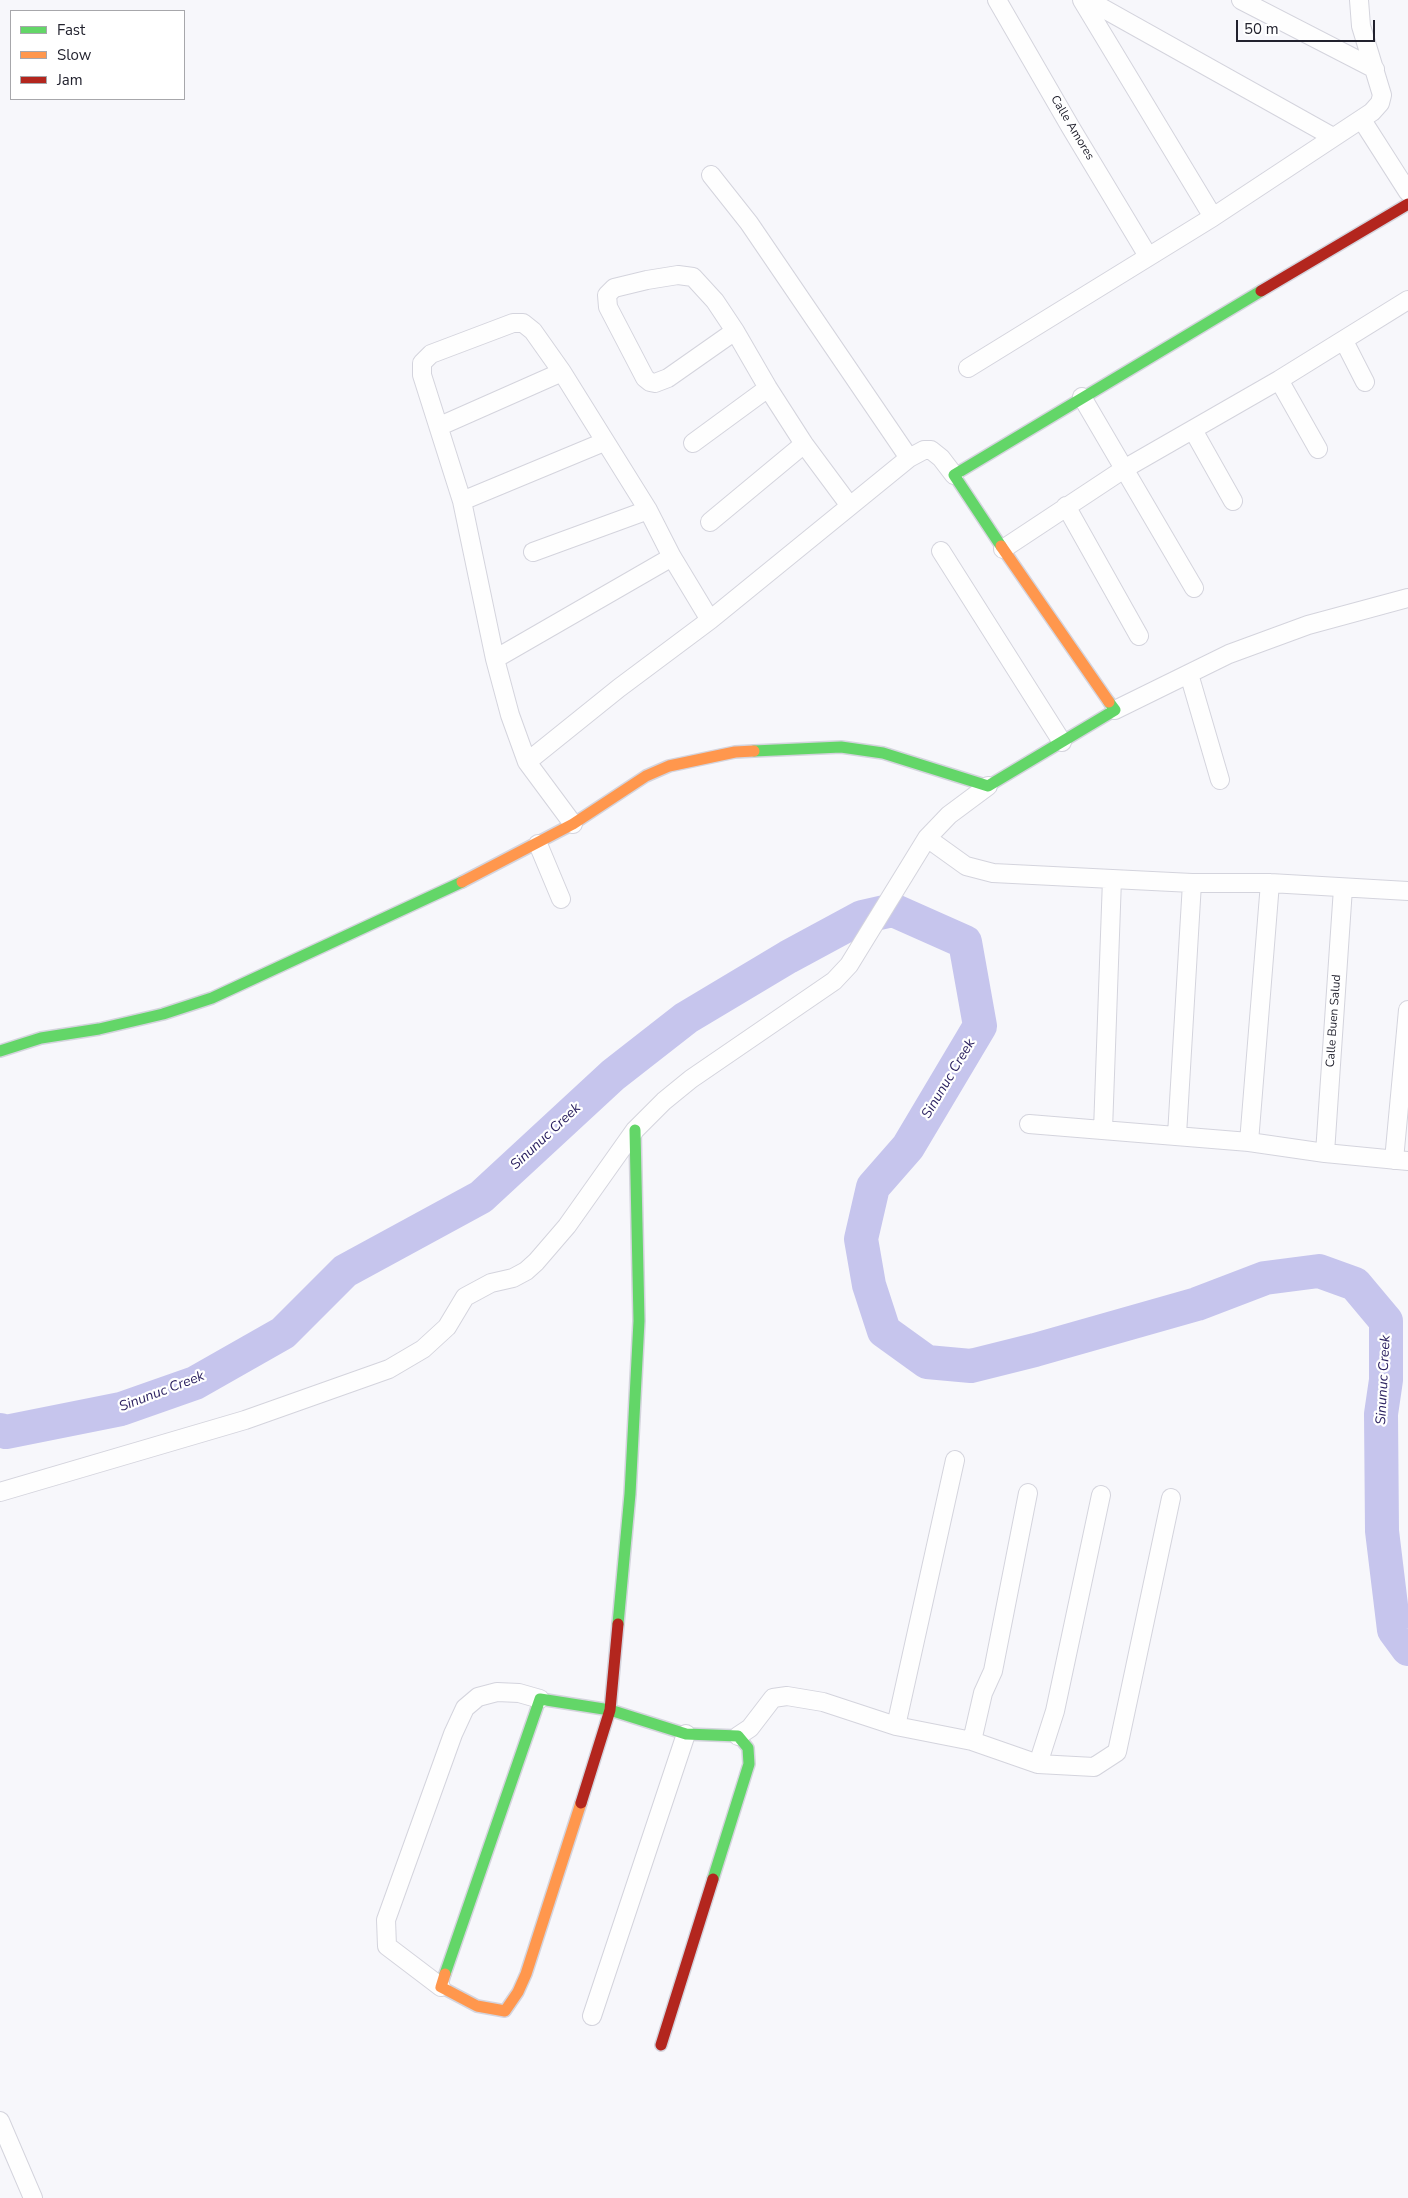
<!DOCTYPE html>
<style>
body{margin:0}
#map{position:relative;width:1408px;height:2198px;overflow:hidden;background:#f7f7fb;font-family:"Nunito Sans",sans-serif}
canvas{display:block}
.legend{position:absolute;left:10px;top:10px;width:175px;height:90px;box-sizing:border-box;background:#fff;border:1px solid #a7a7ab;margin:0;padding:6px 9px;list-style:none;font-size:15px;color:#22222e}
.legend li{display:flex;align-items:center;gap:10px;height:25px}
.legend b{width:25px;border:1px solid #a7a7ab}
.scale{position:absolute;left:1236px;top:20px;width:139px;height:22px;box-sizing:border-box;border:2px solid #22222e;border-top:0;padding-left:6px;font-size:15px;line-height:18px;white-space:nowrap;color:#22222e;-webkit-text-stroke:4px #fff;paint-order:stroke}
</style>
<div id="map">
<canvas width="1408" height="2198"></canvas>
<ul class="legend">
<li><b style="height:6px;background:#63d668"></b>Fast</li>
<li><b style="height:6px;background:#ff974d"></b>Slow</li>
<li><b style="height:6px;background:#b3261e"></b>Jam</li>
</ul>
<div class="scale">50 m</div>
</div>
<script>
const g = document.querySelector('canvas').getContext('2d');
g.lineJoin = 'round';
const toPath = rows => new Path2D(rows.map(r => 'M' + r).join(''));
function strokePath(path, color, width, dash) { g.strokeStyle = color; g.lineWidth = width; g.lineCap = dash ? 'butt' : 'round'; g.setLineDash(dash || []); g.stroke(path); }
function drawText(font, color, halo, rows, align = 'center') {
  g.font = font + ' "Nunito Sans",sans-serif'; g.lineWidth = 4.5; g.setLineDash([]); g.textBaseline = 'middle'; g.strokeStyle = halo; g.fillStyle = color; for (const [text, x, y, turn = 0] of rows) {
    g.save(); g.translate(x, y); g.rotate((+turn || 0) * Math.PI / 180); g.textAlign = isNaN(turn) ? turn : align; if (halo) g.strokeText(text, 0, 0); g.fillText(text, 0, 0); g.restore();
  }
}
const river = toPath([
 [0,1430,6,1432,121,1409,195,1383,283,1333,345,1271,481,1197,613,1075,686,1018,788,957,862,917,893,910,965,942,980,1026,908,1147,873,1187,861,1239,869,1285,884,1331,927,1362,971,1366,1035,1350,1197,1304,1265,1278,1319,1271,1355,1284,1386,1321,1386,1380,1381,1414,1382,1531,1394,1630,1408,1649]
]);
const street = toPath([
 [997,0,1071,128,1148,256],
 [1082,0,1213,217],
 [1088,0,1333,137],
 [1241,0,1375,69],
 [1362,120,1408,192],
 [711,175,749,223,909,458,924,450,931,450,941,458,954,475],
 [735,331,668,378,655,383,650,382,645,378,608,307,607,295,614,288,647,280,678,275,693,277,715,301,735,331,768,388,804,444,850,506],
 [1344,341,1365,382],
 [968,368,1213,217,1372,112,1380,103,1382,95,1361,26,1359,0],
 [1279,380,1318,449],
 [1082,397,1194,588],
 [440,426,562,372],
 [1193,430,1233,501],
 [693,443,768,388],
 [462,501,604,442],
 [1066,506,1139,636],
 [710,522,804,444],
 [1003,549,1124,469,1279,380,1408,300],
 [941,551,1062,742],
 [533,552,648,510],
 [495,659,672,557],
 [1189,674,1220,780],
 [1115,710,1229,654,1308,625,1408,598],
 [527,762,510,715,495,659,462,501,422,375,422,363,431,354,513,323,523,323,533,331,562,372,648,510,672,557,710,620],
 [573,824,527,762,619,688,710,620,909,458],
 [927,838,966,866,993,873,1192,883,1270,883,1408,891],
 [538,844,561,899],
 [1029,1124,1249,1142,1325,1153,1408,1161],
 [1103,1130,1112,879],
 [1177,1135,1192,883],
 [1249,1142,1270,883],
 [1325,1153,1343,888],
 [1394,1160,1408,1010],
 [0,1492,245,1420,389,1369,423,1349,447,1327,465,1297,491,1283,513,1278,526,1271,536,1262,567,1226,635,1130,664,1101,691,1079,834,981,849,965,927,838,949,815,988,786],
 [896,1726,955,1460],
 [738,1736,750,1728,773,1698,787,1696,823,1702,896,1726,972,1741,1038,1764,1094,1767,1117,1752,1171,1498],
 [972,1741,983,1693,993,1671,1028,1493],
 [1038,1764,1055,1711,1101,1495],
 [441,1987,387,1946,386,1920,453,1734,465,1708,478,1697,497,1692,519,1693,540,1699],
 [592,2016,686,1734],
 [0,2121,33,2198]
]);
const fast = toPath([
 [1001,546,954,475,1261,291],
 [754,751,841,747,883,753,988,786,1115,710,1109,702],
 [0,1051,41,1038,99,1029,163,1014,212,998,462,882],
 [618,1624,630,1494,639,1321,635,1130],
 [445,1974,540,1699,610,1710,686,1734,738,1736,748,1748,749,1764,713,1879]
]);
const slow = toPath([
 [1001,546,1109,702],
 [462,882,573,824,646,776,669,766,735,752,754,751],
 [445,1974,441,1987,477,2006,505,2011,518,1992,526,1974,581,1803]
]);
const jam = toPath([
 [1261,291,1408,204],
 [581,1803,610,1710,618,1624],
 [661,2045,713,1879]
]);
const streetNames = [
 ["Calle Amores",1072,128,59],
 ["Calle Buen Salud",1334,1021,-86]
];
const waterNames = [
 ["Sinunuc Creek",949,1079,-59],
 ["Sinunuc Creek",546,1137,-43],
 ["Sinunuc Creek",1384,1380,-87],
 ["Sinunuc Creek",162,1392,-21]
];
strokePath(river, '#c6c5ed', 34);
strokePath(street, '#d4d4dd', 20);
strokePath(fast, '#d4d4dd', 14);
strokePath(slow, '#d4d4dd', 14);
strokePath(jam, '#d4d4dd', 14);
strokePath(street, '#fefefe', 18);
strokePath(fast, '#63d668', 11);
strokePath(slow, '#ff974d', 11);
strokePath(jam, '#b3261e', 11);
drawText('12px', '#22222e', '#fff', streetNames);
drawText('italic 14px', '#2c2261', '#fff', waterNames);
</script>
